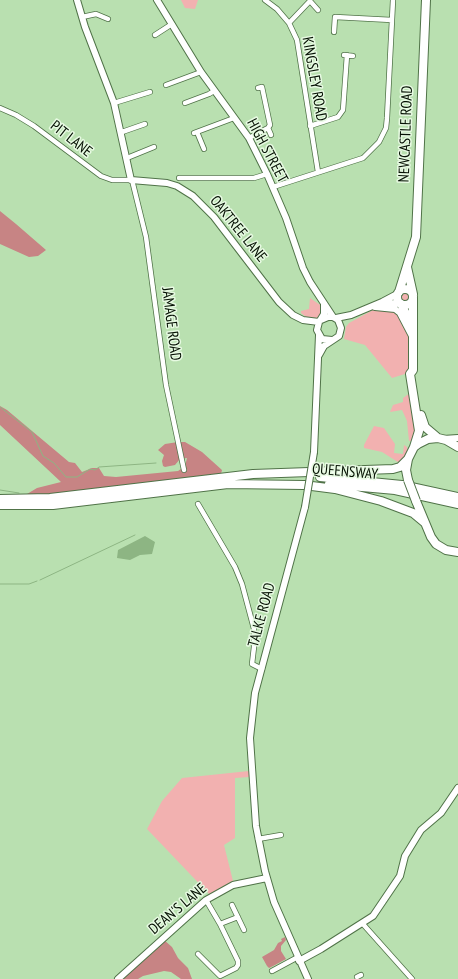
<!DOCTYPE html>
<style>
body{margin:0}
canvas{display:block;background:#b9e0b0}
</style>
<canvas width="458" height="979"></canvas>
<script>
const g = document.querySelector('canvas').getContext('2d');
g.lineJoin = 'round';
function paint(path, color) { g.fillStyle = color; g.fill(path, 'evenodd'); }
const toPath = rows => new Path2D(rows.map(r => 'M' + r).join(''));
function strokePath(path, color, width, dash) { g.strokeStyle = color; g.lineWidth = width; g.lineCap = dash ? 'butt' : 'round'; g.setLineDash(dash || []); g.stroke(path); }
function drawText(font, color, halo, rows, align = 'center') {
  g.font = font + ' "PT Sans Narrow",sans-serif'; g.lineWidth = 3; g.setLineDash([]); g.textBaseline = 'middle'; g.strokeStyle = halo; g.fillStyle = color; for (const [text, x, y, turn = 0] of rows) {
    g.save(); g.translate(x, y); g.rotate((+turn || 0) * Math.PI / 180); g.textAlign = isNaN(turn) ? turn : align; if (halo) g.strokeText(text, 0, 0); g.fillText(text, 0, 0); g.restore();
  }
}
const green = toPath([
 [181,0,198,0,195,9,185,8],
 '399.5 297a5.5 5.5 0 1 1 11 0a5.5 5.5 0 1 1-11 0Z',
 [310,298,323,307,319,319,310,320,301,313,301,311,309,309],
 [373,310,394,311,401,318,408,332,408,373,392,378,365,345,344,339,346,327,349,323],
 [410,393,416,424,414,441,409,441,407,421,402,410,390,412,393,405,403,402,403,398],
 [374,426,384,428,395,444,394,453,403,454,404,445,407,447,408,452,401,464,382,452,364,448,364,445],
 [249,771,249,777,235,778,235,838,224,845,233,881,210,895,147,829,162,801,182,778]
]);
const forest = toPath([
 [0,211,16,224,46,250,38,256,29,257,0,244],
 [0,406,7,410,69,462,75,463,82,472,92,468,99,468,104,476,116,477,178,471,185,466,187,458,180,459,175,465,165,467,163,466,162,461,164,455,158,450,165,444,178,442,185,442,202,452,222,470,221,474,85,491,50,494,27,494,37,488,61,482,0,425],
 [285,937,286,940,281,946,281,951,286,959,275,965,269,968,267,966,262,957,274,950,278,943,282,941,281,939],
 [164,940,172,947,178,958,188,968,192,979,181,979,171,972,164,971,143,976,138,979,120,979]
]);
const water = toPath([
 [145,536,155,542,152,554,140,555,130,560,117,558,118,550]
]);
const stream = toPath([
 [0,407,32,432,43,456,54,463,66,477,77,477,90,469,95,470,99,467,156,463],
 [0,490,19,493],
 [40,580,135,535],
 [0,584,29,584,37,581]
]);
const street = toPath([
 [265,0,277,9,289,23,297,40,318,172],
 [82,17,96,14,108,19],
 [289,23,310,1,318,10],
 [334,32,335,17,392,20],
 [155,35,172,24],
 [344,55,353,56],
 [166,85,201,72],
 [114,103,150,92],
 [185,103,209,94,214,91],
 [0,108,16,115,34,126,101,176,112,180,131,180],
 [310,126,338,117,343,110,347,55],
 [268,128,271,135],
 [122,132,145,124],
 [197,132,204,149],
 [194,133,234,118],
 [249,138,268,128,270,125,262,87,258,88],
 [127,158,154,147],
 [179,178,254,178,267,174],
 [132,180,146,237,166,385,184,470],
 [273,187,363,158,379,142,386,128,387,118,393,0],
 [198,504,235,567,242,584,254,629,254,647,252,664,262,669],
 [258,839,281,835],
 [232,905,244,930],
 [362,923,412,979],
 [220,924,238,917],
 [198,954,220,976,236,968,238,965,238,961,220,924,206,900],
 [272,971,298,957],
 [357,977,361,975]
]);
const secondary = toPath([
 [77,0,85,27,114,103,131,180,167,183,177,186,193,196,214,217,279,302,293,315,303,320,319,322],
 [157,0,201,72,249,138,267,174,286,218,303,268,310,282,333,317],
 [382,302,400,304],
 [324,304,324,314,319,322,317,330,322,339,332,340],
 [375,307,395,309,400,313,412,336],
 [336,318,351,315,382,302,399,293],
 [319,355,324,346,339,336,341,328,338,320,333,317,328,317,321,320],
 [443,439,458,438],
 [314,452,319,335],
 [305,507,255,693,250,738,256,826,265,871,274,902,308,979],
 [299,961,321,949,373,916,400,876,405,856,421,830,441,813,458,788],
 [118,979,206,900,233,885,267,878]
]);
const highway = toPath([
 [407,267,413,294],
 '397 297a8 8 0 1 1 16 0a8 8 0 1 1-16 0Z',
 [399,292,416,237,426,0],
 [413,298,413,370,410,374,419,431,414,447],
 [401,304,412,325],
 [421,415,425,427,438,438],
 [320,477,402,485,458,497],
 [408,480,406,470,408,459,414,447,418,444,428,439,438,438,446,440,458,447],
 [329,484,395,490,458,504],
 [0,499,50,498,253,474,393,469,400,467,408,459],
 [416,501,431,537,436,544,446,550,458,552],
 [0,505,53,505,228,484,304,485,335,489,381,501,413,513,425,523]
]);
const secondaryBridge = toPath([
 [305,507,314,452]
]);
const highwayBridge = toPath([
 [408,480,416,501]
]);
const streetNames = [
 ["KINGSLEY ROAD",314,79,80],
 ["NEWCASTLE ROAD",406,134,-88],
 ["PIT LANE",71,139,38],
 ["HIGH STREET",267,151,62],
 ["OAKTREE LANE",238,229,51],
 ["JAMAGE ROAD",171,324,83],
 ["QUEENSWAY",345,472,5],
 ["TALKE ROAD",262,615,-75],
 ["DEAN'S LANE",178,909,-40]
];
paint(green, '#f2b1b0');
paint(forest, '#c78484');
paint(water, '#8db583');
strokePath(stream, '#8db583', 1);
strokePath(street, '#507348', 6);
strokePath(secondary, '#507348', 8);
strokePath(highway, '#507348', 10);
strokePath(street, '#fff', 4.5);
strokePath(secondary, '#fff', 6);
strokePath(highway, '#fff', 8);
strokePath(secondaryBridge, '#507348', 8, []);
strokePath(highwayBridge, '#507348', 10, []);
strokePath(secondaryBridge, '#fff', 6);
strokePath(highwayBridge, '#fff', 8);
drawText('15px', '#051103', '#e7fae2', streetNames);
</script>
